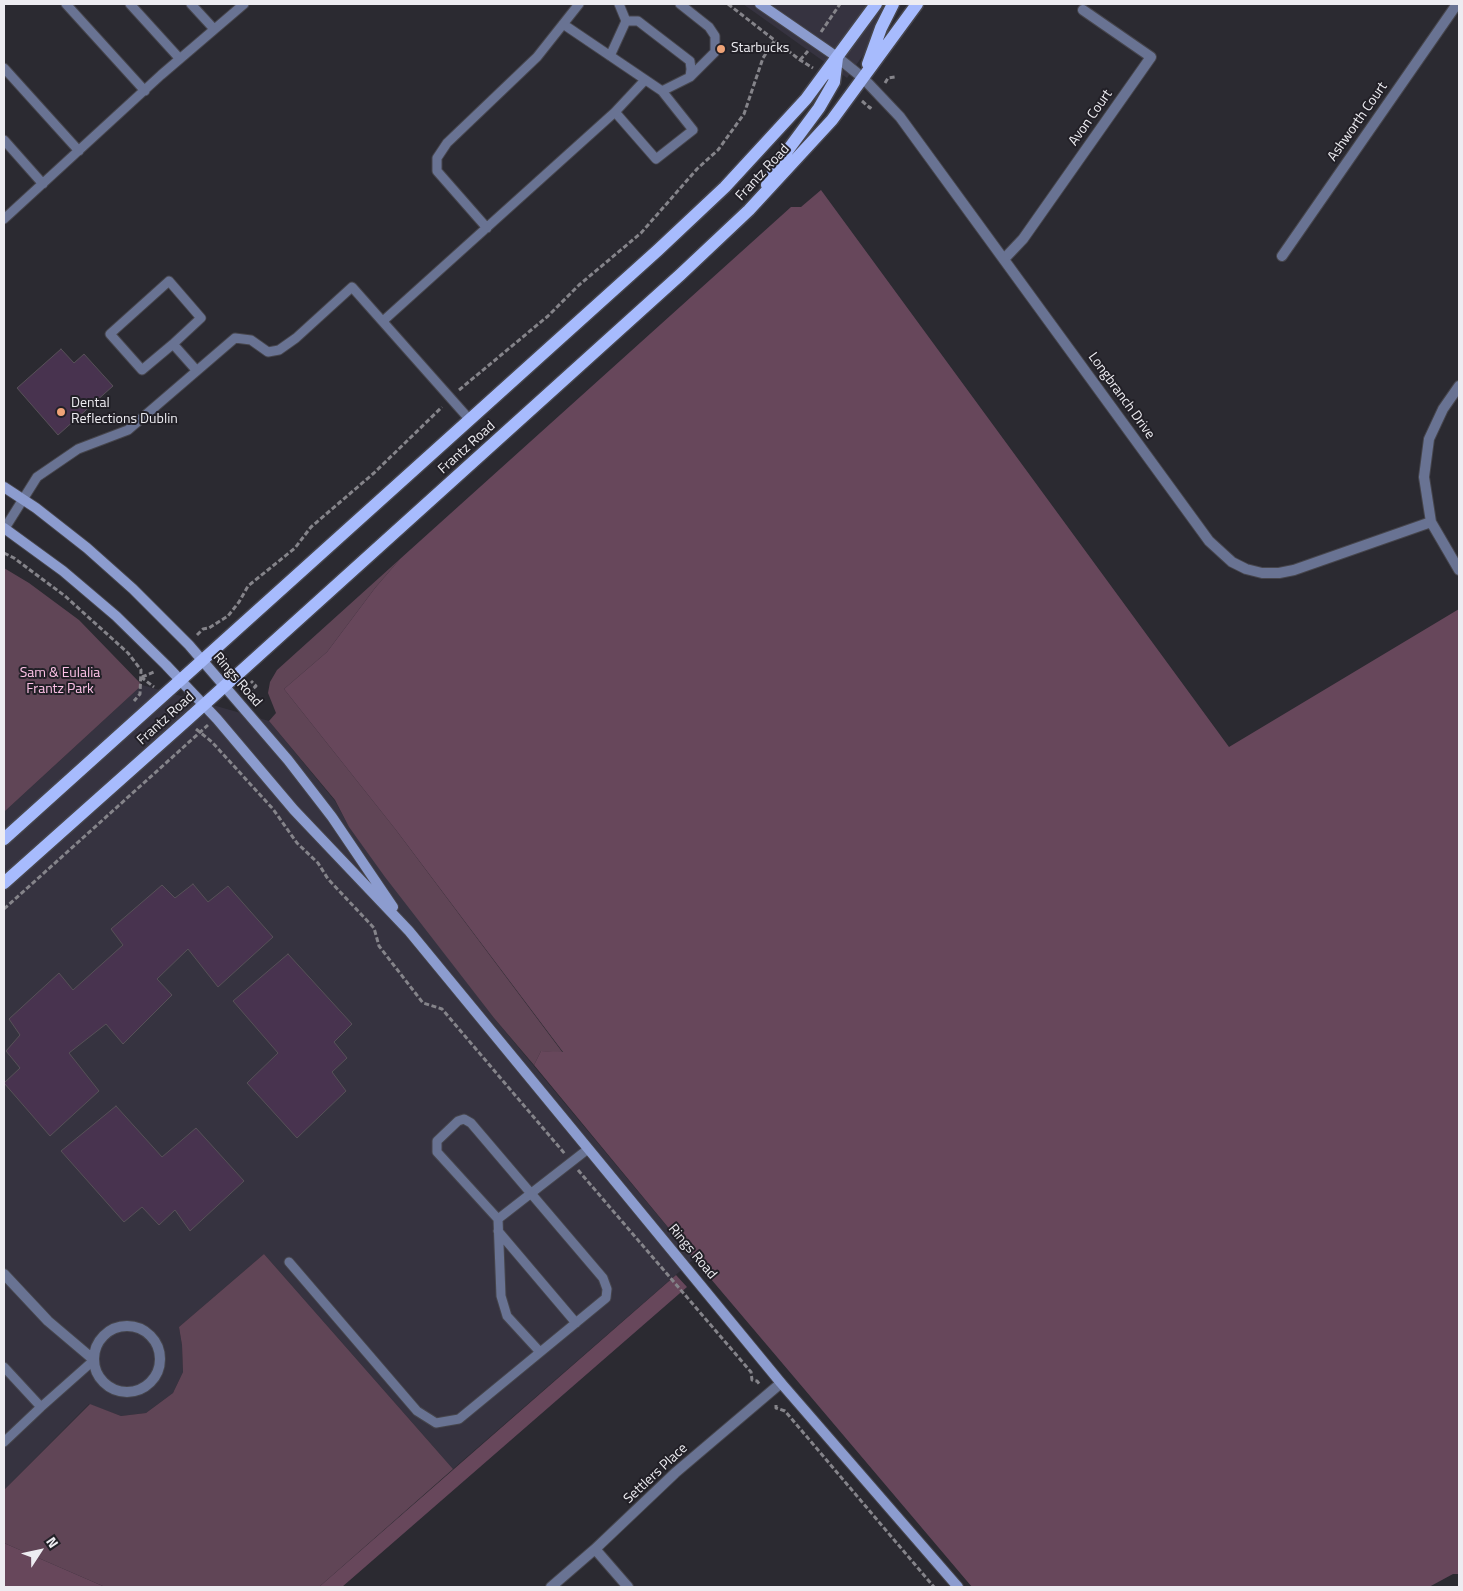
<!DOCTYPE html>
<style>
body{margin:0}
#map{position:relative;width:1463px;height:1591px;overflow:hidden;background:#2b2a31;font-family:"Titillium Web",sans-serif}
canvas{display:block}
.frame{position:absolute;inset:0;border:5px solid #edecf1;pointer-events:none}
.north{position:absolute;left:15px;top:1526px;width:50px;height:50px;-webkit-text-stroke:4px #222027;paint-order:stroke;rotate:55deg;font-size:14px;font-weight:700;line-height:20px;text-align:center;color:#edecf1}
.north::after{content:'';display:block;margin:auto;width:18px;height:22px;background:#edecf1;clip-path:polygon(50% 0,100% 100%,50% 72%,0 100%)}
</style>
<div id="map">
<canvas width="1463" height="1591"></canvas>
<div class="frame"></div>
<div class="north">N</div>
</div>
<script>
const g = document.querySelector('canvas').getContext('2d');
g.lineJoin = 'round';
function paint(path, color) { g.fillStyle = color; g.fill(path, 'evenodd'); }
const toPath = rows => new Path2D(rows.map(r => 'M' + r).join(''));
function strokePath(path, color, width, dash) { g.strokeStyle = color; g.lineWidth = width; g.lineCap = dash ? 'butt' : 'round'; g.setLineDash(dash || []); g.stroke(path); }
function drawText(font, color, halo, rows, align = 'center') {
  g.font = font + ' "Titillium Web",sans-serif'; g.lineWidth = 4; g.setLineDash([]); g.textBaseline = 'middle'; g.strokeStyle = halo; g.fillStyle = color; for (const [text, x, y, turn = 0] of rows) {
    g.save(); g.translate(x, y); g.rotate((+turn || 0) * Math.PI / 180); g.textAlign = isNaN(turn) ? turn : align; if (halo) g.strokeText(text, 0, 0); g.fillText(text, 0, 0); g.restore();
  }
}
const built = toPath([
 [743,4,899,4,847,78],
 [142,685,269,721,335,801,349,827,494,1018,694,1259,453,1469,264,1254,179,1327,182,1345,183,1372,173,1393,146,1413,121,1416,89,1404,4,1490,4,812]
]);
const green = toPath([
 [400,559,375,588,327,652,284,689,396,830,563,1053,541,1051,534,1065,494,1018,385,877,349,827,335,800,269,721,276,713,268,693,270,682,277,670],
 [4,568,29,583,79,620,142,685,4,812],
 [264,1254,453,1469,319,1587,105,1587,4,1543,4,1490,90,1404,121,1416,146,1413,173,1393,183,1372,182,1345,179,1327]
]);
const forest = toPath([
 [821,190,1229,747,1459,609,1459,1574,1453,1574,1429,1587,972,1587,705,1272,534,1065,541,1051,563,1052,396,830,284,689,327,652,375,588,400,559,791,207,801,207],
 [676,1275,687,1287,342,1587,319,1587],
 [4,1543,105,1587,4,1587]
]);
const building = toPath([
 [61,349,74,363,84,354,113,386,58,435,17,388,61,349],
 [193,884,208,902,228,886,273,937,218,987,188,949,157,979,172,995,123,1044,106,1024,69,1053,99,1091,50,1136,4,1083,20,1068,6,1051,20,1035,9,1019,59,973,73,990,123,945,111,929,162,885,175,898,193,884],
 [288,954,352,1024,334,1042,347,1058,332,1072,346,1091,297,1138,247,1083,278,1053,233,1001,288,954],
 [116,1106,162,1157,196,1128,244,1181,190,1231,175,1210,159,1225,142,1207,124,1222,61,1151,116,1106]
]);
const path = toPath([
 [728,4,800,60,813,68],
 [821,32,840,4],
 [800,60,808,51],
 [885,83,888,78,895,77],
 [862,101,870,108,872,105],
 [459,390,548,316,579,285,641,233,697,169,718,150,744,114,763,58,775,40],
 [4,553,14,558,65,596,128,653,141,670,140,694,134,701],
 [197,635,203,629,209,628,228,616,239,602,248,586,295,548,311,527,374,473,442,407],
 [141,677,154,687],
 [142,677,154,672],
 [248,693,256,686,251,681],
 [196,729,212,742,273,809,297,843,318,863,328,879,374,928,379,946,423,1003,442,1009,565,1154],
 [4,909,208,725],
 [578,1170,751,1372,752,1380,757,1381,760,1385],
 [776,1405,776,1408,785,1411,934,1587]
]);
const lane = toPath([
 [66,4,145,91],
 [130,4,180,59],
 [191,4,214,29],
 [626,21,638,21,690,61,691,69,690,77],
 [563,24,662,91,693,130,656,159,615,112,645,80],
 [610,56,626,21,619,4],
 [4,68,79,151],
 [662,91,690,77,715,52,715,36,709,27,680,4],
 [4,140,43,184],
 [4,219,161,75,244,4],
 [487,228,437,171,437,158,447,143,537,57,579,4],
 [383,321,615,112],
 [173,344,142,370,110,334,169,281,201,318,173,344,197,371],
 [5,528,37,477,78,449,128,430,235,338,251,340,268,352,279,350,296,338,352,287,470,420],
 [498,1231,576,1323],
 [289,1262,417,1411,436,1423,459,1419,606,1298,607,1289,603,1278,471,1123,464,1119,458,1121,437,1141,437,1152,498,1219],
 [540,1352,507,1316,501,1296,498,1219,588,1149],
 [4,1367,41,1407,94,1360],
 [4,1442,41,1407]
]);
const street = toPath([
 [837,57,863,78,900,117,1209,541,1232,562,1246,569,1262,573,1279,573,1294,570,1431,522],
 [1282,256,1457,4],
 [1004,259,1023,239,1151,57,1083,10],
 [1459,386,1443,409,1429,439,1424,477,1431,522,1459,570],
 [4,1274,48,1321,94,1360],
 '94 1359a33 33 0 1 1 66 0a33 33 0 1 1-66 0Z',
 [595,1549,628,1587],
 [551,1587,595,1549,675,1473,781,1383]
]);
const secondary = toPath([
 [760,4,837,57],
 [4,487,36,508,87,548,133,589,189,645,288,760,332,817,393,907],
 [4,528,63,571,116,616,166,665,217,719,294,810,409,931,781,1383,958,1587]
]);
const primary = toPath([
 [868,64,881,28,893,4],
 [767,185,779,162,819,108,834,82,837,58],
 [4,839,658,250,725,187,806,99,876,4],
 [4,883,187,720,680,275,749,210,832,120,917,4]
]);
const markers = [
 [721,49,5,"#efa377"],
 [61,412,5,"#efa377"]
];
const poiNames = [
 ["Starbucks",731,49],
 ["Dental",71,404],
 ["Reflections Dublin",71,420]
];
const streetNames = [
 ["Avon Court",1091,118,-55],
 ["Ashworth Court",1358,122,-55],
 ["Frantz Road",763,173,-47],
 ["Longbranch Drive",1121,396,54],
 ["Frantz Road",467,448,-42],
 ["Rings Road",237,680,49],
 ["Frantz Road",166,719,-42],
 ["Rings Road",692,1252,50],
 ["Settlers Place",656,1474,-43]
];
const parkNames = [
 ["Sam & Eulalia",60,674],
 ["Frantz Park",60,690]
];
paint(built, '#363340');
paint(green, '#604556');
paint(forest, '#67475b');
paint(building, '#48334f');
strokePath(building, '#575158', 1);
strokePath(lane, '#46454c', 11);
strokePath(street, '#46454c', 12);
strokePath(secondary, '#46454c', 12);
strokePath(primary, '#46454c', 15);
strokePath(path, '#85848a', 3, [5, 2.5]);
strokePath(lane, '#697393', 9);
strokePath(street, '#697393', 10);
strokePath(secondary, '#8c9ccf', 10);
strokePath(primary, '#a7bbfd', 12);
for (const [x, y, r, color] of markers) { const dot = new Path2D(); dot.arc(x, y, r, 0, 2 * Math.PI); g.fillStyle = color; g.fill(dot); strokePath(dot, '#222027', 2); }
drawText('14px', '#edecf1', '#222027', poiNames, 'left');
drawText('14px', '#edecf1', '#222027', streetNames);
drawText('14px', '#fdc2e7', '#222027', parkNames);
</script>
